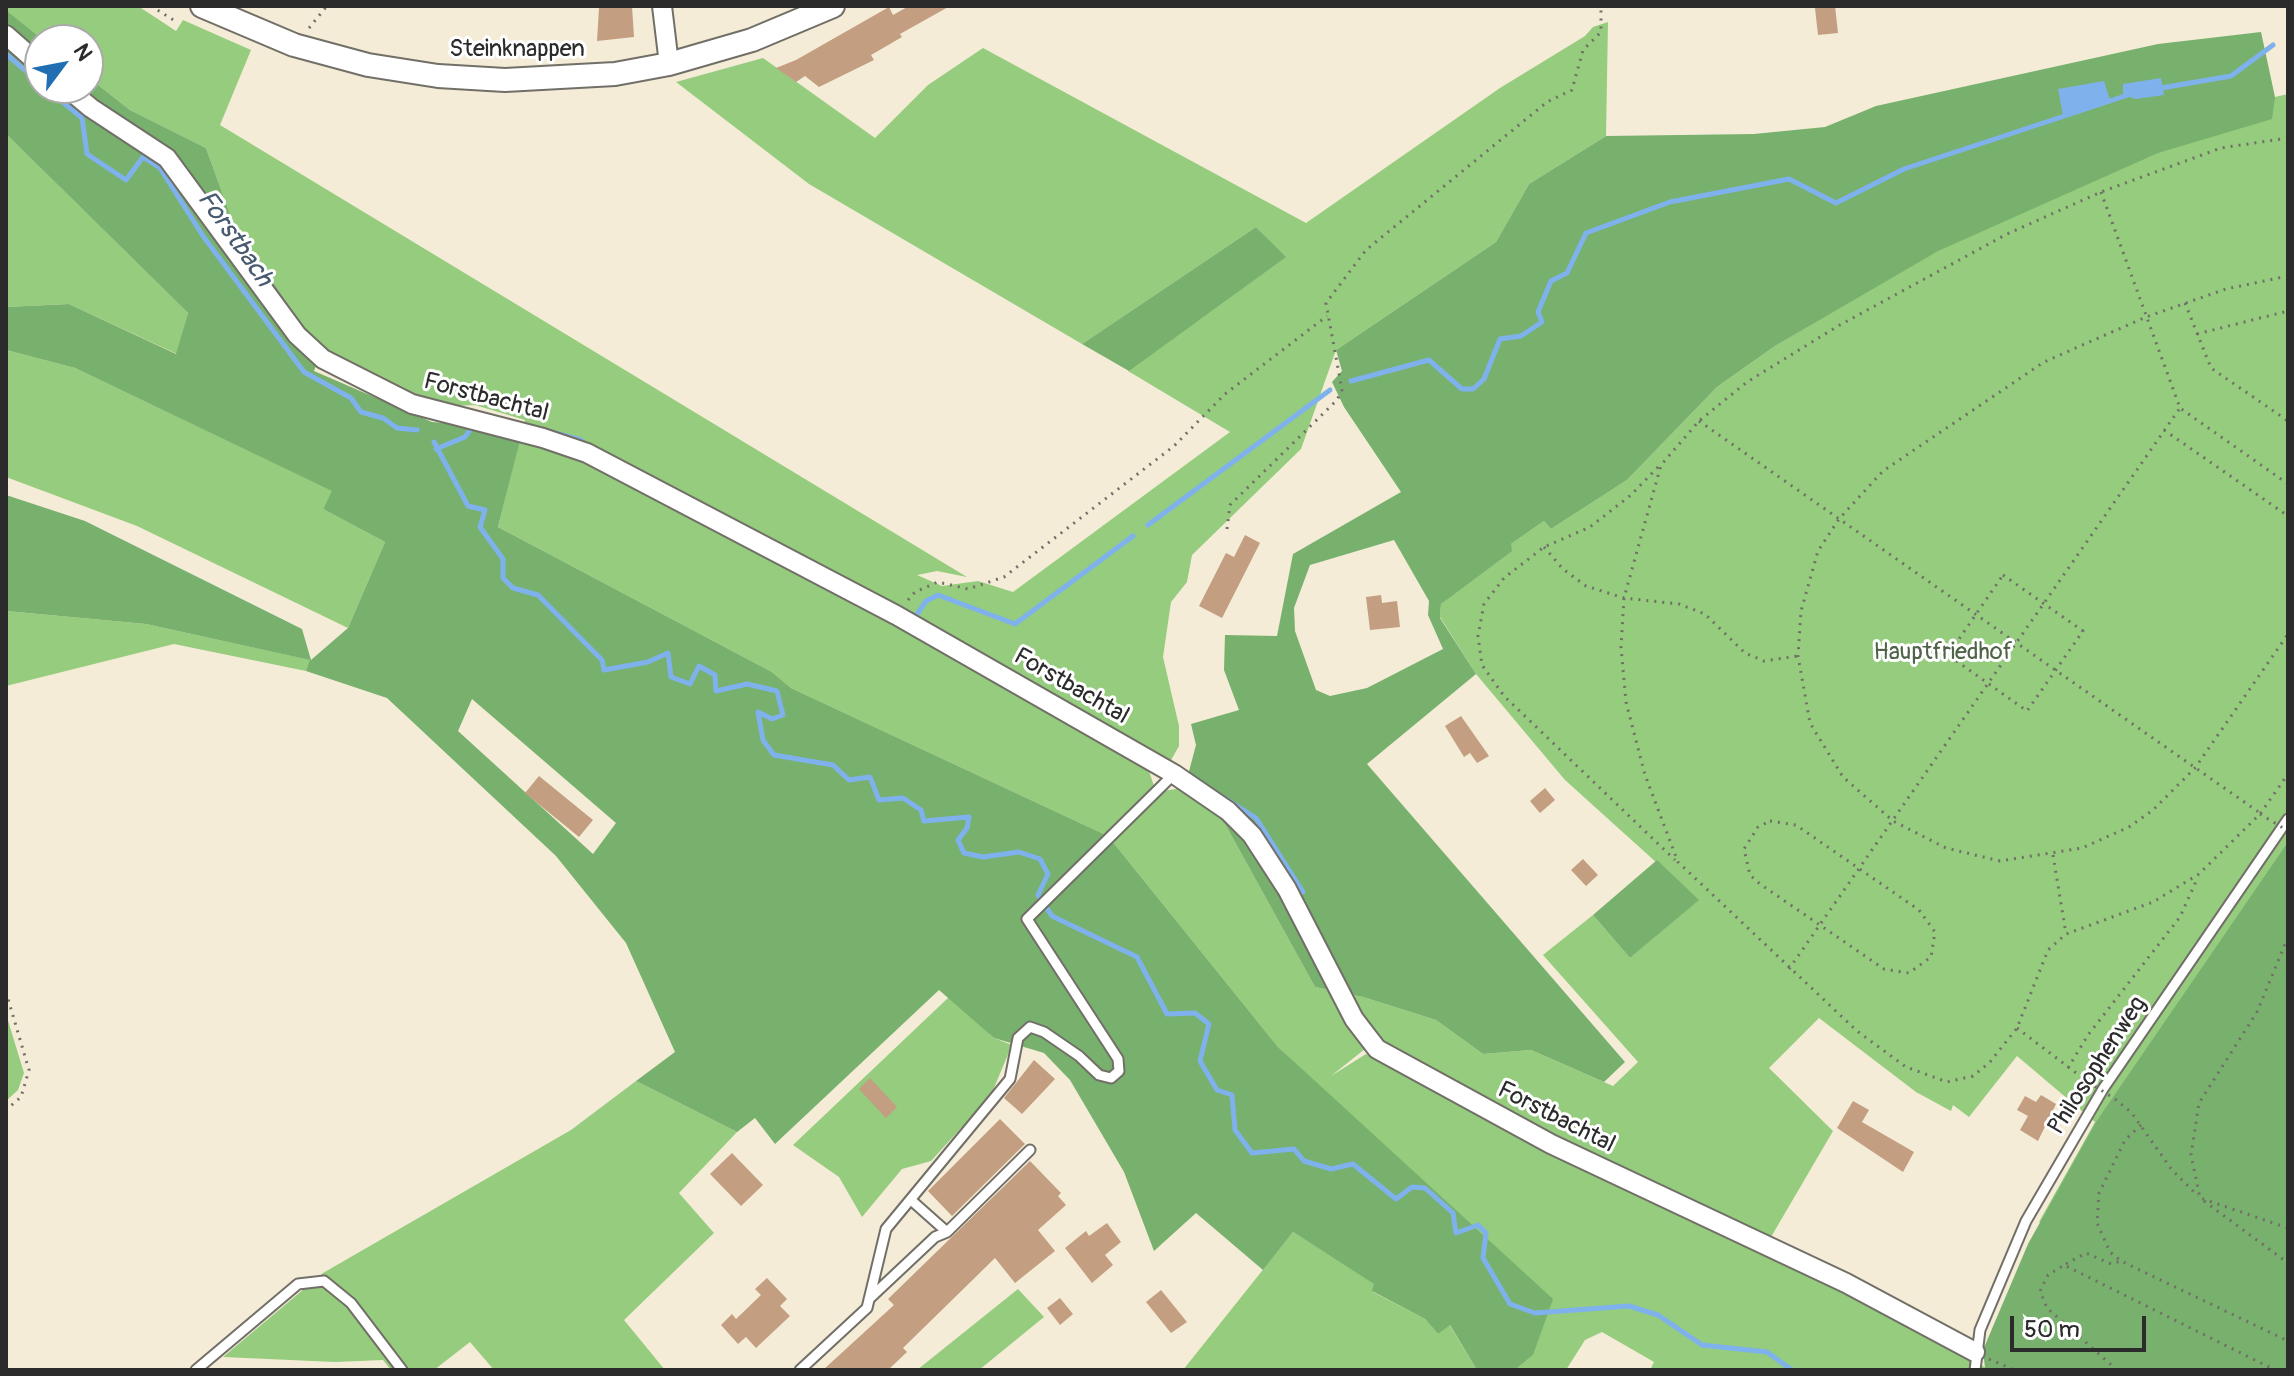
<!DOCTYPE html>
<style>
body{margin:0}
#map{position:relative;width:2294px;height:1376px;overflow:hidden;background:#f4ecd7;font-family:Pangolin,sans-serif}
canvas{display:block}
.frame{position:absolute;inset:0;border:8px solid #2b2b2b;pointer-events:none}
.north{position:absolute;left:24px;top:24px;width:80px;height:80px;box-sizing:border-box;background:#fff;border:2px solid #aaa;border-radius:50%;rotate:58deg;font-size:22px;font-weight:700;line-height:32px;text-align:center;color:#2b2b2b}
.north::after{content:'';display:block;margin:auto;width:28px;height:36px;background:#1f6fb2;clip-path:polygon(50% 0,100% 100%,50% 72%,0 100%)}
.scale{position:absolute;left:2010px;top:1316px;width:136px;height:36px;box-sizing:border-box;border:4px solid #2b2b2b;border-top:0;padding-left:10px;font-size:24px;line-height:28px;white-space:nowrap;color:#2b2b2b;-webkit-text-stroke:6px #fff;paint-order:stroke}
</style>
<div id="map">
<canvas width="2294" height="1376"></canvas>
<div class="frame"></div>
<div class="north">N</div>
<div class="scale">50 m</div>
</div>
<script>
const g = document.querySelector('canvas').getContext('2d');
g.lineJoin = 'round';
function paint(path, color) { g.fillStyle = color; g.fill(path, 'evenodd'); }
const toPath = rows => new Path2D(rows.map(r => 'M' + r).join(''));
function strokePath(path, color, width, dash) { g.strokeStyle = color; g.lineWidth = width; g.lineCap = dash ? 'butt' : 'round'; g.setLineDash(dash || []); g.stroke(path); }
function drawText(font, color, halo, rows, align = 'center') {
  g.font = font + ' Pangolin,sans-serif'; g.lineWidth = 6; g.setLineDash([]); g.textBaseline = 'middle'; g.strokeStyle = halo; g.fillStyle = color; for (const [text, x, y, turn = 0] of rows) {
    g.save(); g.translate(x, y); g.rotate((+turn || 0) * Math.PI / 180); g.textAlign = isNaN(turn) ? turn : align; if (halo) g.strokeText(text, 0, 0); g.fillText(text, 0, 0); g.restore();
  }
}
const green = toPath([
 [6,6,138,6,176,31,183,20,251,50,220,125,967,577,937,571,917,575,942,586,978,581,1013,592,1230,432,1128,371,1285,257,1256,227,1082,344,809,184,676,82,763,58,875,138,928,85,983,48,1306,223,1500,88,1585,36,1593,27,1608,22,1606,136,1529,184,1496,242,1336,350,1301,449,1192,555,1187,582,1171,602,1163,657,1179,726,1179,746,1170,762,1148,768,1156,792,1182,788,1220,815,1315,987,1363,997,1436,1020,1483,1054,1531,1050,1613,1086,1638,1062,1543,955,1593,915,1630,958,1698,900,1565,780,1476,674,1440,617,1441,604,1511,544,1544,521,1551,529,1627,480,1717,387,1775,346,1937,250,2275,97,2288,94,2288,1370,2039,1222,2095,1122,2017,1056,1969,1117,1953,1105,1951,1111,1916,1092,1819,1018,1769,1068,1833,1131,1771,1237,1553,1136,1375,1041,1331,1076,1366,1054,1849,1293,1990,1370,1650,1370,1654,1362,1602,1332,1585,1340,1566,1370,1515,1370,1533,1355,1318,1086,1278,1047,1108,836,791,688,772,672,498,527,525,420,475,405,433,407,321,351,235,228,206,148,130,110,88,77,88,40,43,40,6,13],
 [6,134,188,313,177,354,69,304,6,307],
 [6,350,75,368,333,491,323,509,385,542,348,628,137,526,6,477],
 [6,611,146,624,311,660,306,671,174,644,6,686],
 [949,997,994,1038,1012,1045,991,1095,931,1161,902,1169,862,1217,839,1177,793,1145],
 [6,1014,24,1073,18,1090,6,1101],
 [636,1081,737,1132,679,1193,714,1233,624,1320,665,1370,494,1370,470,1342,434,1370,391,1370,383,1360,335,1362,223,1357,323,1273,571,1130],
 [1293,1232,1375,1284,1373,1292,1425,1319,1438,1334,1449,1324,1477,1370,1183,1370],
 [1018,1289,1044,1317,979,1370,917,1370]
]);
const forest = toPath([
 [8,12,43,40,40,88,88,88,88,77,130,110,206,148,235,228,321,351,314,371,432,422,479,426,520,441,498,527,772,672,791,688,1108,836,1278,1047,1553,1299,1533,1355,1515,1370,1477,1370,1450,1325,1438,1334,1425,1319,1372,1291,1374,1284,1293,1232,1263,1270,1196,1213,1154,1251,1124,1172,1070,1080,1044,1053,994,1038,939,990,775,1144,755,1118,737,1132,636,1081,675,1052,626,943,556,856,387,698,306,671,310,660,146,624,6,611,6,495,85,521,302,629,311,660,348,628,385,542,323,509,332,491,75,368,6,350,6,307,69,304,176,354,188,313,6,134],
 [472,699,616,823,593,854,458,731],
 [2261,32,2275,97,2272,119,2158,153,1938,251,1775,346,1717,387,1627,480,1551,529,1544,521,1511,544,1512,551,1441,604,1440,618,1476,674,1367,764,1625,1062,1604,1082,1531,1050,1483,1054,1436,1020,1363,997,1315,987,1220,815,1188,775,1196,745,1191,724,1239,710,1224,670,1225,635,1277,636,1293,554,1401,492,1344,407,1332,382,1342,371,1336,350,1496,242,1529,184,1606,136,1754,134,1825,127,1876,106,2158,44],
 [1394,540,1429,601,1428,615,1443,649,1367,688,1330,696,1316,690,1295,631,1294,608,1310,565],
 [1256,227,1286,257,1129,371,1082,344],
 [2288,842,2288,1370,1985,1368,1983,1350,2028,1244,2096,1122],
 [1657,860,1699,900,1630,958,1593,915]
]);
const water = toPath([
 [2161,78,2164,95,2136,99,2123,95,2123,84],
 [2104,81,2110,100,2063,116,2058,89]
]);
const stream = toPath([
 [6,54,40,83],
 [46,88,82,118,87,154,126,180,143,157,160,168,203,236,304,372,351,398,361,412,383,418,397,428,417,430],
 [2161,88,2231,76,2273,45],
 [1351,381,1429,360,1462,389,1473,389,1484,379,1500,339,1521,336,1542,322,1538,312,1551,281,1567,273,1586,233,1670,202,1789,179,1836,203,1904,169,2128,95],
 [551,432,581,440],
 [434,442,468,506,485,510,480,527,503,559,503,578,513,588,538,595,602,660,604,670,648,662,668,653,671,677,690,684,699,666,715,675,716,691,747,684,777,691,783,715,772,719,758,712,763,740,774,755,833,765,849,780,870,777,879,800,903,798,921,810,924,821,969,817,967,828,958,840,964,853,983,857,1019,852,1040,859,1048,874,1038,895,1052,916,1137,957,1167,1014,1195,1013,1209,1024,1200,1061,1217,1090,1232,1095,1235,1130,1252,1153,1294,1149,1304,1161,1331,1169,1353,1164,1396,1199,1412,1187,1425,1188,1453,1213,1456,1233,1478,1225,1486,1233,1483,1258,1510,1304,1535,1313,1629,1306,1658,1315,1702,1345,1767,1352,1792,1370],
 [436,449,465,437,470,430],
 [1148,525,1330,390],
 [913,615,916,616,926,601,938,595,1015,624,1133,536],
 [1226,799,1256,818,1303,892]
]);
const building = toPath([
 [632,6,634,37,597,41,599,8],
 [909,6,950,6,900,34,902,37,871,55,874,60,819,87,805,76,796,82,776,68,796,60,889,7,893,15],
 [1835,6,1838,33,1818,35,1815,8],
 [1245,535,1260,543,1222,618,1199,606,1226,553,1234,557],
 [1381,595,1382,603,1397,601,1400,627,1370,630,1366,597],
 [1461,716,1489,756,1477,763,1470,753,1464,757,1445,726],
 [539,776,593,820,579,837,525,793],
 [1545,788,1555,800,1540,813,1530,801],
 [1583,859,1598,875,1586,886,1571,870],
 [1034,1060,1055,1079,1022,1114,1004,1098],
 [870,1078,897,1107,886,1118,859,1089],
 [2041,1095,2056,1104,2038,1141,2020,1130,2028,1116,2017,1110,2025,1096,2036,1102],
 [1853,1101,1869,1110,1862,1122,1914,1152,1903,1172,1837,1128],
 [1000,1119,1025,1144,952,1216,928,1191],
 [732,1153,763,1185,741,1206,710,1174],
 [1030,1161,1061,1193,1058,1196,1066,1205,1038,1230,1055,1251,1015,1283,995,1258,903,1348,907,1352,888,1370,823,1370,894,1305,888,1299],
 [1107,1223,1121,1242,1105,1255,1113,1265,1092,1283,1065,1248,1086,1231,1089,1236],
 [767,1278,787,1299,780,1306,790,1316,756,1348,746,1337,738,1344,721,1325,732,1314,736,1319,761,1295,755,1289],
 [1161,1290,1187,1322,1171,1333,1146,1302],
 [1060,1298,1073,1314,1060,1325,1047,1308]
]);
const path = toPath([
 [151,6,175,21],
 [309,28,327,6],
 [2288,138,2221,148,2101,192,2007,234,1838,326,1747,382,1699,421,1661,465,1624,598,1621,647,1626,702,1645,775,1678,862,1857,1031,1906,1067,1947,1082,1973,1076,1990,1062,2017,1028,2048,950,2066,934,2153,902,2199,874,2260,814,2288,774],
 [2101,192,2180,408,2288,484],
 [2288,276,2226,289,2146,317,2044,362,1883,471,1839,519,1818,551,1801,611,1798,656,1810,723,1843,777,1893,821,1946,848,2000,861,2082,848,2129,827,2153,810,2195,768,2288,634],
 [2185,303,2211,368,2288,421],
 [2197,334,2288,311],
 [1699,421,2260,813],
 [2164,430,2288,516],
 [1658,467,1631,495,1590,527,1544,547,1504,578,1484,604,1478,636,1482,665,1504,696,1675,860],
 [1227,529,1230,505,1337,400,1342,390,1326,303,1366,250,1547,102,1572,90,1583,50,1601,32,1601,6],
 [1544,547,1563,569,1586,586,1624,598,1679,604,1705,614,1745,653,1764,661,1798,656],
 [2003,575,2083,631,2027,711,1948,655,2003,575],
 [908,600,915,592,938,582,968,589,1004,577,1174,446,1225,394,1327,316],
 [1770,821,1796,825,1919,910,1935,932,1931,957,1909,973,1884,969,1760,884,1750,875,1744,849,1758,827,1770,821],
 [2053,855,2066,934],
 [2288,937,2257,1012,2199,1103,2191,1155,2200,1198,2288,1228],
 [1789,969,2180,408],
 [6,992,29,1070,21,1097,6,1110],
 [2017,1028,2088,1082],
 [2068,1068,2088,1035,2180,917,2198,877],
 [2115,1099,2131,1112,2172,1170,2198,1196],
 [2141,1125,2125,1140,2099,1193,2097,1223,2110,1252,2121,1261,2288,1341],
 [2204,1201,2288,1263],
 [2066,1264,2086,1253,2111,1264,2121,1261],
 [1989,1359,2014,1370],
 [2117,1370,2047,1308,2040,1291,2048,1275,2064,1265,2275,1370]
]);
const service = toPath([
 [911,1200,947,1232],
 [869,1299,935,1237,947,1232,1030,1150],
 [196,1370,298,1284,324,1281,351,1303,402,1370],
 [800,1370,867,1308,886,1229,1010,1079,1018,1038,1030,1027,1044,1032,1079,1056,1099,1075,1111,1078,1119,1071,1118,1059,1027,919,1174,774],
 [1975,1370,1980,1330,2026,1221,2103,1089,2288,819]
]);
const minor = toPath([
 [662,6,669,64],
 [6,35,40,65],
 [67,88,91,108,167,158,297,335,323,359,412,404,543,438,587,453,896,615,1174,774,1228,811,1252,835,1287,889,1354,1019,1377,1049,1551,1144,1846,1283,1975,1352]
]);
const tertiary = toPath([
 [202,6,294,45,368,65,438,76,505,80,615,74,669,64,752,40,833,6]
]);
const pathBridge = toPath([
 [2260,814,2288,831],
 [2088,1082,2115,1099]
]);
const streetNames = [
 ["Steinknappen",517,50],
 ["Forstbachtal",486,398,15],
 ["Forstbachtal",1071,687,30],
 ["Philosophenweg",2098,1066,-57],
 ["Forstbachtal",1556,1118,27]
];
const parkNames = [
 ["Hauptfriedhof",1943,653]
];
const waterNames = [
 ["Forstbach",234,239,55]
];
paint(green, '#95cc7e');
paint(forest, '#78b06d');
paint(water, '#7fb2ec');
strokePath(stream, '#7fb2ec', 5);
paint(building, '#c39e80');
strokePath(service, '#716f67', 13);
strokePath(minor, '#716f67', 22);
strokePath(tertiary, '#716f67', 26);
strokePath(path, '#716f67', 3, [2, 6]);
strokePath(service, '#fff', 9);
strokePath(minor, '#fff', 18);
strokePath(tertiary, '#fff', 22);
strokePath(pathBridge, '#716f67', 3, [2, 6]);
drawText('24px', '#2b2b2b', '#fff', streetNames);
drawText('24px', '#506348', '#fff', parkNames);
drawText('italic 26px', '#485a6f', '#fff', waterNames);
</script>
